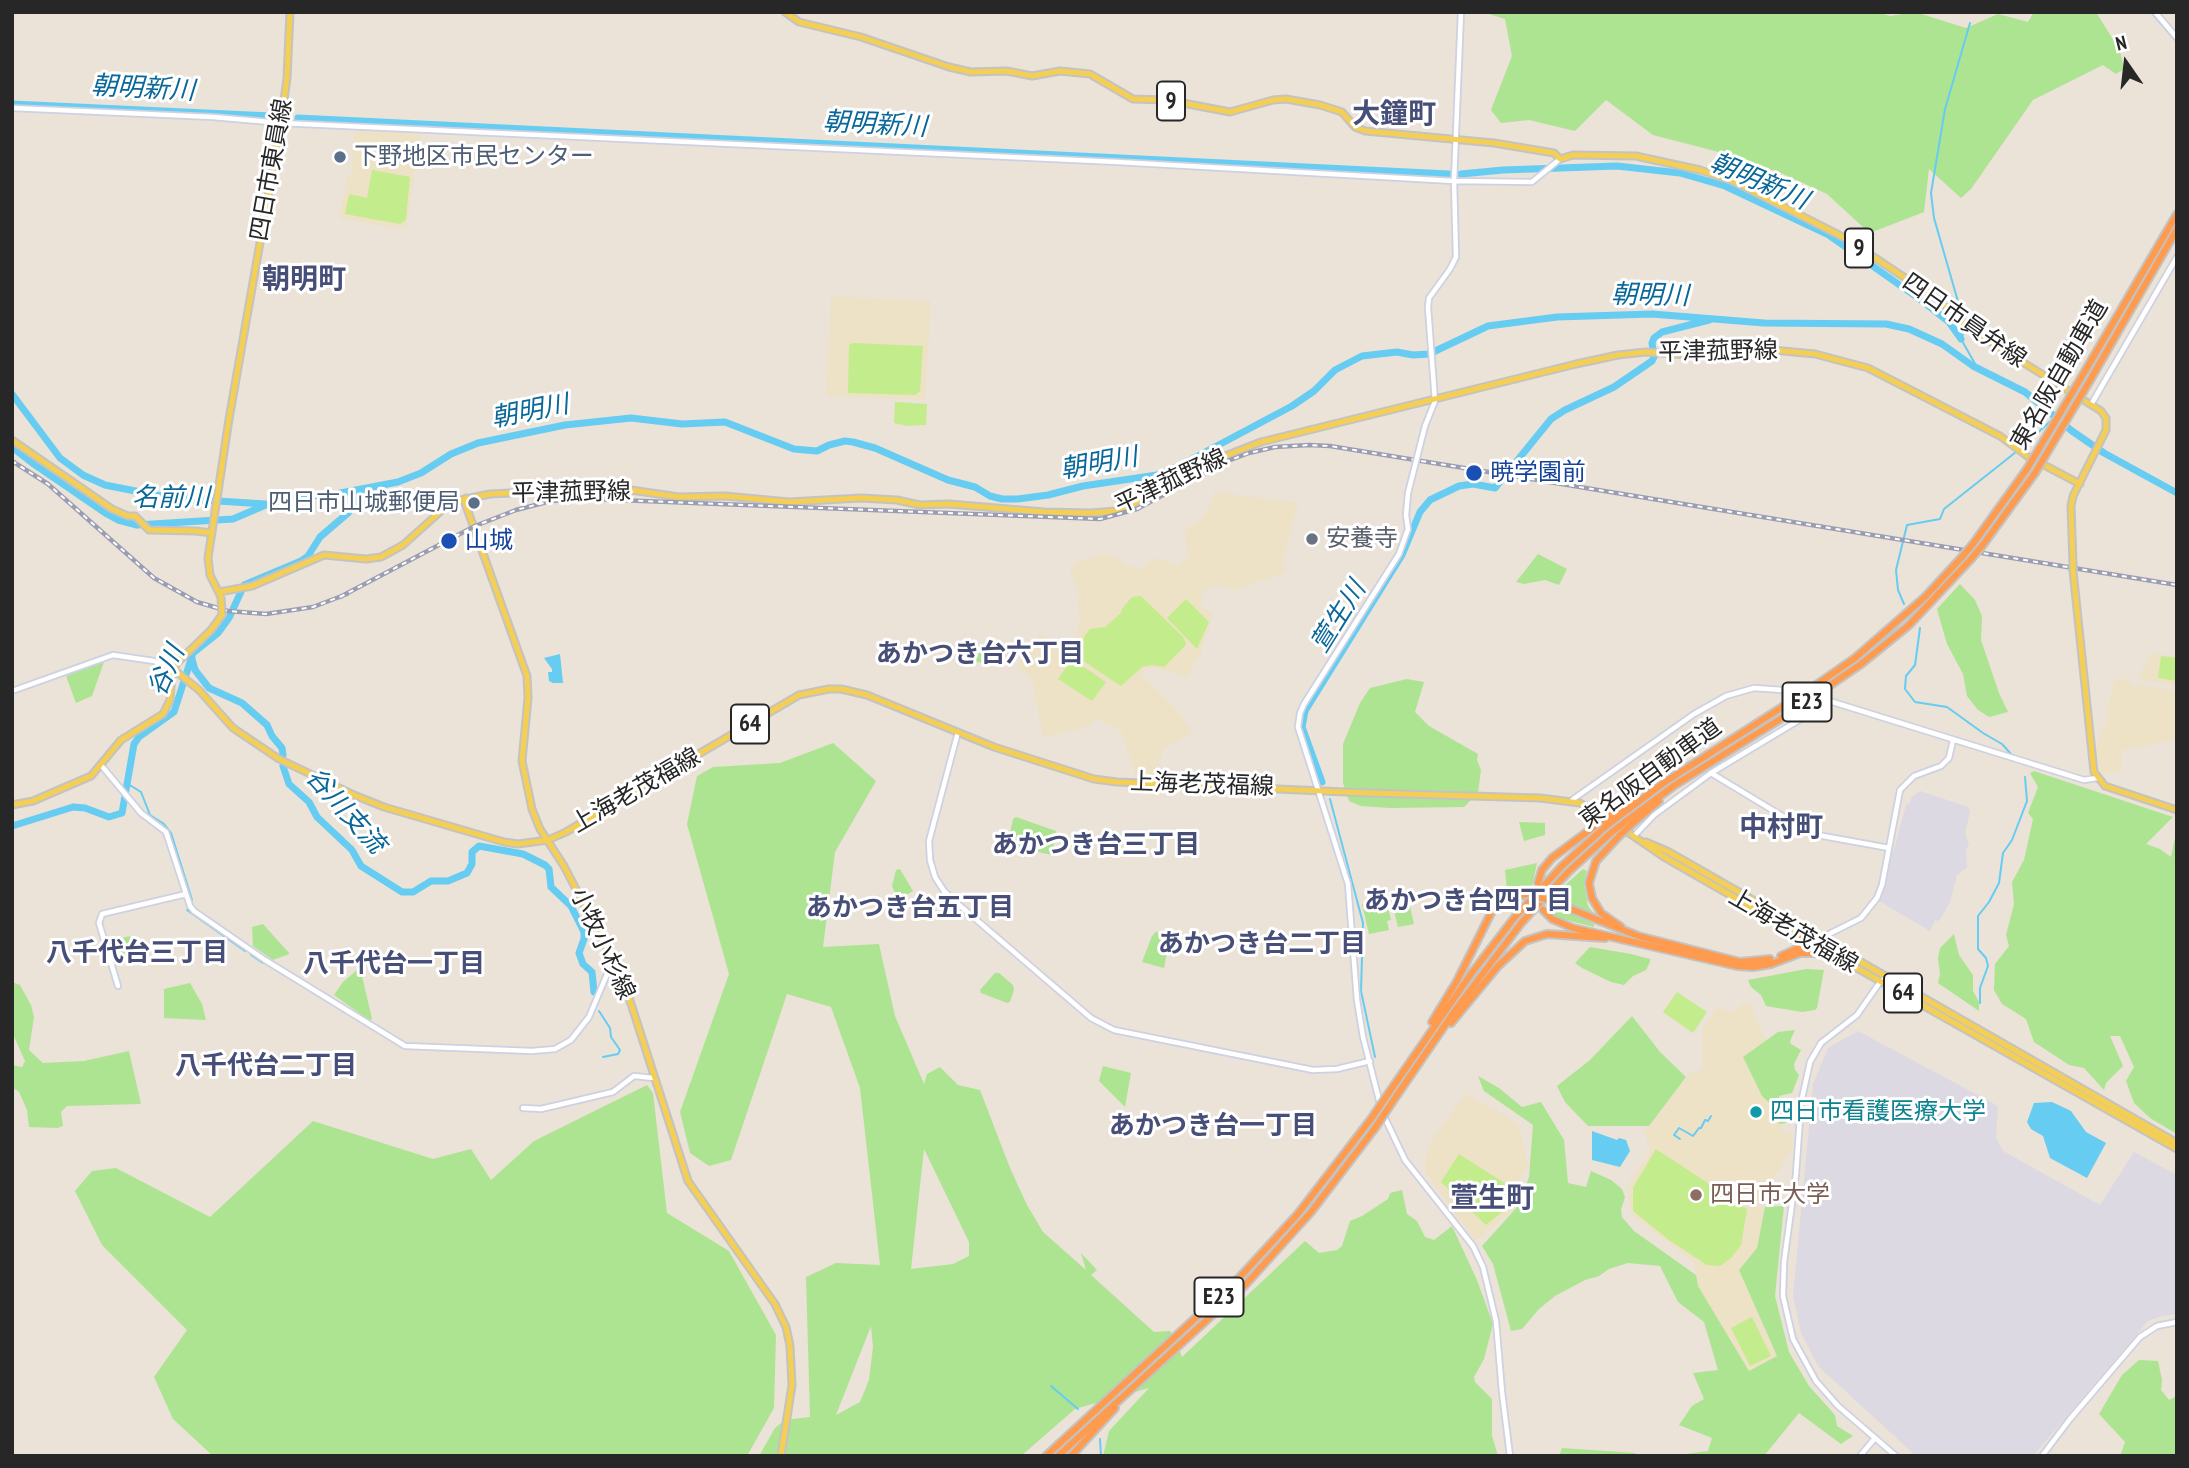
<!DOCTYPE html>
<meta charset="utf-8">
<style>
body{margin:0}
#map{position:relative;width:2189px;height:1468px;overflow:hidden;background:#ebe2d8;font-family:"PT Sans Narrow",sans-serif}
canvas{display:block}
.frame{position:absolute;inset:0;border:14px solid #272727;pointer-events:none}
.north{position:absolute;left:2091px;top:28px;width:70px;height:70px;-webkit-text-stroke:5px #fff;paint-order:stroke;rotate:346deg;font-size:19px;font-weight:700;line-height:28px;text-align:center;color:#272727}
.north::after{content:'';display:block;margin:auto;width:24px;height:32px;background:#272727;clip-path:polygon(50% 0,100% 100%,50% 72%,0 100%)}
</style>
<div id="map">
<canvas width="2189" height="1468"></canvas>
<div class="frame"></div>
<div class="north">N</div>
</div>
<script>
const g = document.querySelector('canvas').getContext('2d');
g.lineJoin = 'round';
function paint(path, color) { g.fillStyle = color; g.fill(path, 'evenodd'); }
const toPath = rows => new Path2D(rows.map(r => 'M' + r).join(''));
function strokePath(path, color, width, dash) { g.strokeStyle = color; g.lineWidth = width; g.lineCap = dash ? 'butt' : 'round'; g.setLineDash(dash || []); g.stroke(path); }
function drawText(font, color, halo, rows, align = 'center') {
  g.font = font + ' "PT Sans Narrow","Noto Sans JP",sans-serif'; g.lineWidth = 6; g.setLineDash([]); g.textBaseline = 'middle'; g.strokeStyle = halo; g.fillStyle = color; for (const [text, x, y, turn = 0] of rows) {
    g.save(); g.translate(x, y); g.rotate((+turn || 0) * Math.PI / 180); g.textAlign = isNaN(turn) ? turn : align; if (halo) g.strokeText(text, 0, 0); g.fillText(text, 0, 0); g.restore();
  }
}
const industrial = toPath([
 [1920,791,1968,807,1970,812,1965,833,1969,845,1966,851,1967,867,1957,875,1950,902,1939,921,1935,920,1930,931,1879,901,1887,880,1891,854,1894,850,1906,805,1909,804,1912,797],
 [1858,1031,1998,1106,1996,1137,2003,1151,2100,1205,2134,1152,2177,1175,2177,1314,2162,1316,2148,1321,2033,1456,1916,1456,1818,1366,1801,1333,1793,1296,1813,1084,1828,1048]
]);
const education = toPath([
 [355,128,421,132,406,230,339,218,348,176,351,176,354,155,351,154],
 [831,296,931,301,925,400,826,396],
 [1215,492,1298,503,1283,562,1284,572,1237,590,1214,585,1205,590,1200,605,1213,615,1200,655,1186,677,1154,667,1145,669,1141,674,1178,711,1192,732,1164,749,1159,761,1158,775,1135,774,1121,731,1097,719,1091,726,1043,738,1032,678,1018,668,1024,643,1027,645,1031,640,1035,640,1040,633,1071,652,1081,617,1077,608,1080,594,1070,573,1075,562,1108,554,1138,570,1154,558,1178,565,1188,555,1185,531,1204,517],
 [2151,653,2177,657,2177,686,2138,679],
 [2117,679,2128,679,2131,684,2177,691,2177,739,2121,751,2121,772,2100,774,2096,747,2102,730,2107,724,2108,707,2114,681],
 [1749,1003,1766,1041,1743,1057,1762,1096,1775,1108,1782,1130,1788,1135,1792,1131,1793,1148,1756,1205,1765,1207,1757,1248,1739,1270,1777,1356,1749,1371,1698,1286,1694,1262,1633,1216,1630,1209,1628,1184,1651,1152,1644,1132,1690,1073,1703,1070,1702,1029,1715,1010,1720,1008,1735,1013,1741,1005],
 [1466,1094,1512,1120,1520,1129,1528,1167,1516,1184,1518,1206,1476,1241,1425,1172,1425,1162,1430,1143]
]);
const green = toPath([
 [1483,12,1876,12,1890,16,1915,12,1966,28,1998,14,2028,22,2034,12,2096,12,2120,51,2124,69,2116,74,2103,65,2033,100,1971,189,1961,198,1929,169,1924,212,1875,231,1864,228,1827,194,1781,173,1715,151,1653,135,1606,100,1575,131,1529,120,1501,123,1491,110,1512,56,1505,19],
 [1538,554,1567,569,1559,585,1545,580,1524,584,1516,582],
 [1960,584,1975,600,1982,616,1981,640,1999,693,2008,712,1989,717,1978,710,1967,696,1963,674,1947,644,1937,609],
 [972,645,989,646,990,648,986,664,966,659],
 [104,662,92,696,76,703,66,676],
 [1407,679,1424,682,1415,712,1429,726,1478,754,1477,760,1481,770,1478,793,1464,807,1390,808,1361,806,1349,801,1343,783,1343,744,1360,703,1370,688],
 [833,743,876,781,835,852,823,947,879,944,895,1016,924,1084,927,1074,940,1067,958,1085,980,1090,1010,1168,1027,1205,1043,1232,1086,1270,1081,1253,1097,1270,1091,1275,1154,1332,1170,1331,1176,1340,1182,1357,1305,1241,1319,1253,1337,1250,1342,1246,1350,1221,1362,1216,1388,1199,1390,1193,1402,1190,1407,1214,1417,1221,1425,1237,1434,1240,1452,1226,1477,1280,1493,1324,1484,1359,1474,1377,1475,1382,1492,1399,1492,1436,1498,1456,1103,1456,1109,1431,1149,1388,1075,1409,1021,1456,759,1456,775,1428,785,1420,810,1417,806,1277,836,1263,880,1265,860,1088,831,1007,787,994,731,1160,709,1166,690,1153,680,1112,729,974,687,824,697,776,713,767,780,763],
 [924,1149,969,1242,969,1256,953,1264,911,1269],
 [871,1326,873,1347,869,1380,860,1402,836,1415],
 [2034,771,2173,817,2146,844,2160,849,2171,857,2177,828,2177,1134,2150,1118,2134,1103,2126,1081,2134,1067,2120,1036,2110,1036,2123,1066,2106,1083,2104,1090,2084,1068,2069,1065,2034,1042,2026,1019,2002,1004,1994,990,1995,964,2009,946,2006,935,2014,904,2012,882,2024,860,2033,819,2028,813,2038,787,2030,773],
 [1016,817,1056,831,1052,855,1010,846,1008,843,1013,819],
 [1519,822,1545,823,1545,835,1524,841],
 [1537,863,1532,887,1507,891,1505,870],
 [900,869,913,891,898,900,892,886,896,870],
 [1583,869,1587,871,1584,884,1588,906,1595,915,1552,897],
 [1386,898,1391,920,1387,921,1389,930,1369,934,1362,904],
 [1409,902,1414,924,1398,927,1393,907],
 [1546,903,1594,924,1594,927,1555,917,1547,909],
 [263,924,289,953,289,954,273,960,253,946,252,927],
 [1157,931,1167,952,1164,968,1142,962,1152,936],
 [1954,934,1959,955,1973,975,1973,991,1979,1002,1979,1011,1938,983,1940,974,1938,958,1940,948],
 [130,936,135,955,114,958,111,941],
 [1590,947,1631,954,1650,959,1650,962,1646,970,1633,976,1624,985,1611,982,1582,968,1575,963],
 [1806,969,1824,970,1817,1008,1815,1010,1802,1012,1766,1006,1761,995,1751,987,1748,980],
 [357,970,361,972,372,1019,370,1021,334,995,343,982],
 [995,973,999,973,1013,985,1014,990,1010,1002,1007,1003,981,993,980,990],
 [12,982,20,985,31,1005,34,1017,29,1050,43,1063,84,1061,129,1051,141,1104,67,1106,61,1112,63,1126,57,1128,29,1127,27,1110,19,1092,12,1087,12,1065,22,1067,25,1061,12,1032],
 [190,983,202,1004,206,1020,164,1018,164,989],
 [1632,1016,1660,1052,1686,1077,1649,1126,1588,1126,1565,1102,1557,1086,1590,1060],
 [1795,1030,1790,1041,1791,1044,1801,1050,1794,1064,1795,1070,1799,1075,1792,1093,1779,1096,1781,1109,1786,1120,1786,1123,1779,1124,1775,1108,1762,1096,1743,1057,1778,1032],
 [1103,1066,1131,1073,1125,1107,1099,1081],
 [1478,1076,1499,1088,1522,1107,1541,1102,1564,1140,1568,1183,1586,1187,1591,1171,1611,1180,1622,1189,1625,1197,1621,1210,1622,1217,1634,1231,1696,1275,1698,1286,1749,1371,1777,1356,1739,1270,1757,1248,1765,1207,1784,1206,1775,1296,1789,1352,1809,1386,1835,1415,1837,1426,1853,1436,1841,1444,1799,1413,1764,1456,1670,1456,1708,1451,1712,1438,1679,1425,1692,1406,1704,1399,1693,1373,1718,1370,1704,1322,1678,1302,1660,1266,1628,1263,1609,1269,1599,1276,1585,1280,1555,1296,1539,1309,1522,1329,1511,1331,1493,1264,1482,1246,1519,1205,1529,1177,1533,1125,1484,1091],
 [647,1085,653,1093,667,1213,729,1251,776,1335,774,1408,747,1456,213,1456,173,1419,154,1377,187,1330,102,1245,75,1191,92,1171,116,1168,210,1217,313,1121,433,1159,471,1149,491,1180,534,1141],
 [2139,1360,2158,1361,2162,1380,2161,1390,2169,1400,2177,1396,2177,1456,2120,1456,2125,1442,2099,1414,2122,1375],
 [1562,1448,1635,1453,1638,1456,1559,1456]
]);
const pitch = toPath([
 [372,170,410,177,406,220,400,224,345,214,349,194,367,198],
 [853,343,923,346,920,391,915,395,848,393,849,345],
 [895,402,927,404,926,425,907,426,894,423],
 [1141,596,1184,638,1186,645,1164,667,1152,665,1142,667,1121,686,1079,658,1084,637,1090,629,1105,627,1122,612,1121,610,1132,597],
 [1186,599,1209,622,1197,649,1167,618],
 [2161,656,2177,658,2177,681,2158,678],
 [1072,659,1106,682,1092,701,1058,679],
 [1677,992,1707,1012,1693,1033,1663,1012],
 [1656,1149,1747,1209,1741,1245,1731,1258,1720,1266,1707,1265,1669,1240,1633,1211,1633,1188],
 [1459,1154,1506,1184,1511,1200,1508,1207,1486,1225,1441,1182],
 [1752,1317,1771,1356,1750,1366,1731,1328]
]);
const water = toPath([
 [560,654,563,683,553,683,549,681,548,672,552,672,552,669,544,658],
 [2052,1102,2071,1111,2086,1132,2106,1143,2087,1178,2050,1158,2043,1136,2031,1129,2027,1122,2034,1103],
 [1592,1131,1617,1140,1619,1138,1626,1140,1630,1151,1620,1167,1592,1160]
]);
const stream = toPath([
 [2151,12,2177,42],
 [1961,312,1934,218,1931,193,1945,109,1970,23],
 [1958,322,1963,335,1961,339,1978,369],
 [1904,604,1898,590,1896,570,1907,525,1940,519,1944,509,2021,448,2055,417],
 [1920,628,1915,665,1906,676,1905,689,1915,702,1947,707,1983,733,2002,744,2011,754],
 [128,784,141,792,150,815,164,824,171,833,192,900],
 [1330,799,1363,923,1361,991,1375,1057],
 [187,910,245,951],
 [251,955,263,963],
 [1980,1003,1980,988,1988,966,1986,958,1978,949,1978,916,1989,902,1999,883,2003,853,2012,840,2027,801,2025,777],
 [599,1011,610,1028,611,1037,620,1050,618,1054,603,1057],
 [1680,1139,1674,1135,1679,1128,1693,1136,1699,1128,1701,1128,1705,1120,1708,1121,1711,1116],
 [1051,1386,1078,1409],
 [1100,1439,1101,1456]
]);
const river = toPath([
 [12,104,271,116],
 [298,118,1449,174],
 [1461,174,1503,170,1617,166,1680,173,1725,186,1827,234,1921,300,1949,322,1961,339],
 [12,394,60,458,83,475,105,485,171,498,265,504],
 [12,447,31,462,107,514,118,520,137,525,233,519,282,498,335,494,398,482,421,473,451,454,478,443,565,425,631,418,682,424,725,422,794,449,817,451,829,445,845,441,853,442,875,448,948,480,975,487,990,496,1002,499,1018,499,1048,495,1083,486,1157,475,1179,466,1292,406,1314,391,1335,370,1362,356,1397,352,1413,355,1429,354,1488,326,1557,317,1652,314,1764,323,1886,324,1909,329,1942,344,1973,366,2025,392,2072,431,2104,453,2177,493],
 [192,659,195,670,209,688,242,703,267,725,272,736,282,748,283,755],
 [283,766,289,784,309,802,317,817,352,850,361,866,402,892,413,892,431,881,448,881,467,873,472,864,472,852,479,846,523,854,545,865,549,869,551,887,571,906,584,932,584,939,579,953,583,964,592,972,594,992],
 [1322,782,1302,727,1305,711,1402,555,1420,512,1430,500,1459,486,1473,484,1495,488,1551,419,1565,410,1614,387,1652,361,1654,357,1652,343,1654,338,1662,332,1709,320],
 [12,826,73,807,85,808,109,817,122,813,134,744,139,737,174,712,193,653,218,633,229,618,244,585,301,561,308,556,320,537,348,513,363,490]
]);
const minor = toPath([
 [2155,12,2177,38],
 [12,108,213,117,281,123,1117,162,1454,181,1532,182,1560,159],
 [2092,403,2177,257],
 [1425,426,1435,401,1428,307,1429,298,1450,269,1456,257,1454,181,1461,12],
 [12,691,113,655,154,661,173,669],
 [1823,699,2084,780,2097,778],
 [958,732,929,841,930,860,935,877,944,891,958,904,1091,1018,1114,1030,1313,1070,1337,1069,1370,1061],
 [101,765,141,813,166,832,190,906,194,911,265,960,405,1046,532,1051,555,1049,571,1040,589,1017,613,960],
 [1711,773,1812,834,1889,848],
 [1572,800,1694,714,1726,696,1754,688,1797,691],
 [1634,836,1654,815,1711,773,1829,702],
 [1813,942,1861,918,1877,898,1882,885,1900,790,1914,776,1941,766,1949,758,1953,740],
 [1888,977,1880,982,1857,1015,1821,1043,1810,1062,1801,1103,1796,1174,1784,1262,1783,1296,1793,1339,1816,1381,1838,1406,1896,1456],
 [118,986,99,923,102,914,186,894],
 [1380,1104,1363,1037,1357,1000,1348,884,1298,727,1300,713,1304,704,1399,554,1408,529,1406,515],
 [523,1108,541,1109,613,1092,634,1076,654,1078],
 [1384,1116,1405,1160,1473,1246,1483,1267,1496,1321,1502,1392,1510,1456],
 [1860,1456,1875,1438],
 [2042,1456,2070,1419,2140,1337,2157,1326,2177,1322]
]);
const major = toPath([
 [785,12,799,22,861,37,949,67,971,72,1007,71,1032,76,1060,71,1090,74,1133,99,1167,100,1230,112,1273,100,1286,99,1320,105,1342,112,1355,127,1365,131,1494,143,1554,153,1560,159,1573,155,1636,156,1700,170,1731,180,1845,238,1943,303,1955,316,1992,343,2101,411,2106,418,2106,430,2073,496,2071,506,2073,564],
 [12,440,112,509,128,516,135,516,149,530,196,531,212,533],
 [466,498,465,503,527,676,528,698,522,761,532,809,540,829,564,866,624,982,688,1181,775,1304,786,1327,790,1346,792,1385,781,1456],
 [2073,571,2094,772,2105,786,2177,810],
 [219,592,252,586,324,555,366,559,381,557,403,545,451,502,490,494,617,488,679,497,725,496,789,502,861,498,897,500,920,505,949,504,1044,512,1090,513,1116,511,1129,506,1212,461,1261,442,1576,364,1618,355,1646,352,1689,355,1740,347,1815,354,1868,368,2000,436,2027,456,2080,484],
 [220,595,210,575,208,558,229,419,281,123,287,78,290,12],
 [173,669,199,690,233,728,279,759,354,795,384,807,504,842,518,844,548,840,566,832,799,695,829,689,841,689,867,695,994,747,1094,779,1117,782,1369,793,1540,798,1580,803,1608,820],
 [12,805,33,801,91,776,121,740,163,714,170,700,172,674,177,663,211,630,222,615],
 [1623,829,1664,857,1840,958],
 [1646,842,1669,852,2177,1143],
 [1848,963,2177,1149]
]);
const highway = toPath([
 [2081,378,2177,214],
 [2089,382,2177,229],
 [1973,544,2027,469],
 [1982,546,2035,473],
 [1613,814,1632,801],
 [1618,817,1665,782,1806,692,1855,658,1925,597,1962,557],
 [1625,822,1675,785,1782,718,1861,664,1909,625,1971,559],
 [1631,825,1659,801],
 [1619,836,1596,861,1589,883,1592,898,1601,913,1621,927],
 [1538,883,1542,870,1552,858,1599,823],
 [1551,901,1638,936,1740,962,1770,959],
 [1543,910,1552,919,1573,928,1737,966,1753,967,1771,964,1800,953,1813,942],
 [1800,934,1803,941,1800,946],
 [1802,953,1821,953,1852,965],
 [1781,956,1812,942],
 [1432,1022,1457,981,1493,909,1509,897,1528,894],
 [1451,1023,1498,966,1525,941,1547,934,1605,938],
 [1388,1094,1471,974,1515,917,1563,865,1605,827],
 [1393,1101,1456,1009,1522,922,1568,872,1612,832],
 [1046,1456,1240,1277,1297,1215,1371,1119],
 [1058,1456,1246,1284,1311,1212,1375,1128],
 [1071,1456,1115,1408]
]);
const rail = toPath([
 [12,461,48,484,154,578,197,602,228,611,266,614,313,607,347,594],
 [340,597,475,526,516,510,551,501,592,499,1100,519,1137,509,1225,462,1249,453,1275,447,1309,445,1330,446,2177,585]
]);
const minorBridge = toPath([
 [1406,515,1408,493,1425,426]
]);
const majorBridge = toPath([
 [2073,564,2073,571],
 [221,597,222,615]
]);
const highwayBridge = toPath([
 [2027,469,2081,378],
 [2035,473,2089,382],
 [1962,557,1973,544],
 [1971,559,1982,546],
 [1599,823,1613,814],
 [1605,827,1618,817],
 [1612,832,1625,822],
 [1619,836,1631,825],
 [1528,894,1551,901],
 [1371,1119,1388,1094],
 [1375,1128,1393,1101]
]);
const markers = [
 [340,157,7,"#5c6f8a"],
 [1474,473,9,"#1a4fb4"],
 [474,503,7,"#5c6f8a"],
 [1312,539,7,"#6b7280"],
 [449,541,9,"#1a4fb4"],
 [1756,1112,7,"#0f9aa8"],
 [1696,1195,7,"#8d6e63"]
];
const shields = [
 [1171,101,28],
 [1859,248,28],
 [1807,702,49],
 [750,724,38],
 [1903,993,38],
 [1219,1297,49]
];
const shieldNames = [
 ["9",1171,101],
 ["9",1859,248],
 ["E23",1807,702],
 ["64",750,724],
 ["64",1903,993],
 ["E23",1219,1297]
];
const serviceNames = [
 ["下野地区市民センター",354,157],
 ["四日市山城郵便局",460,503,"right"]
];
const streetNames = [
 ["四日市東員線",272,170,-80],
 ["四日市員弁線",1964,321,35],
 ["平津菰野線",1718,352,-1],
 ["東名阪自動車道",2060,375,-60],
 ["平津菰野線",1171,482,-25],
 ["平津菰野線",571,493,-1],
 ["東名阪自動車道",1651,774,-36],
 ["上海老茂福線",1202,785,2],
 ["上海老茂福線",636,791,-30],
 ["上海老茂福線",1793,931,30],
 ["小牧小杉線",602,944,65]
];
const transitNames = [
 ["暁学園前",1490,473],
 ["山城",465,541]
];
const worshipNames = [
 ["安養寺",1326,539]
];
const cultureNames = [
 ["四日市看護医療大学",1770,1112]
];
const educationNames = [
 ["四日市大学",1710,1195]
];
const waterNames = [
 ["朝明新川",143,89,3],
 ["朝明新川",875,125,3],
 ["朝明新川",1759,182,23],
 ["朝明川",1650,296,1],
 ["朝明川",530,412,-11],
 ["朝明川",1099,464,-10],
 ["名前川",171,499],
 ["萱生川",1339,617,-58],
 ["谷川",167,671,-66],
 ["谷川支流",345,811,48]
];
const neighbourhoodNames = [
 ["あかつき台六丁目",980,655],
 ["あかつき台三丁目",1096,846],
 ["あかつき台四丁目",1468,902],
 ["あかつき台五丁目",910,909],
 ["あかつき台二丁目",1262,945],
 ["八千代台三丁目",137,954],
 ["八千代台一丁目",394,965],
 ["八千代台二丁目",266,1067],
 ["あかつき台一丁目",1213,1127]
];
const quarterNames = [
 ["大鐘町",1394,115],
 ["朝明町",304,280],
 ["中村町",1781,828],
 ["萱生町",1492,1199]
];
paint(industrial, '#dcd9e2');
paint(education, '#ede1c6');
paint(green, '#ade491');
paint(pitch, '#c3ec8c');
paint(water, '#66ccf1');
strokePath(stream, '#66ccf1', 2);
strokePath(river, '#66ccf1', 7);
strokePath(minor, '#cdd1e1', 8);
strokePath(major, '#c3c3c3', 9);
strokePath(highway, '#c3c3c3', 10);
strokePath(minor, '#fff', 4.5);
strokePath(major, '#f4cf53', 5);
strokePath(highway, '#ff9b4e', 6);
strokePath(rail, '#9b9eb2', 4.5);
strokePath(rail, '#fff', 2, [5]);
strokePath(minorBridge, '#cdd1e1', 8, []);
strokePath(majorBridge, '#c3c3c3', 9, []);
strokePath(highwayBridge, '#c3c3c3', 10, []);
strokePath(minorBridge, '#fff', 4.5);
strokePath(majorBridge, '#f4cf53', 5);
strokePath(highwayBridge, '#ff9b4e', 6);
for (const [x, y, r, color] of markers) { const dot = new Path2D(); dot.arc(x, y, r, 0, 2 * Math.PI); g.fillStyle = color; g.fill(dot); strokePath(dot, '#fff', 2.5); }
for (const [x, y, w] of shields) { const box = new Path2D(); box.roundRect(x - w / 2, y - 19.5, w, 39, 5); g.fillStyle = '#fff'; g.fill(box); strokePath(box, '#272727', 2); }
drawText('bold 23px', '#272727', null, shieldNames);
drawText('24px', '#4e5e75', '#fff', serviceNames, 'left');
drawText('24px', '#272727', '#fff', streetNames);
drawText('24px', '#164399', '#fff', transitNames, 'left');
drawText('24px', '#5b616d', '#fff', worshipNames, 'left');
drawText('24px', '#0d838f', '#fff', cultureNames, 'left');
drawText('24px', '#785e54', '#fff', educationNames, 'left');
drawText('italic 26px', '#096799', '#fff', waterNames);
drawText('bold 26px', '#474f78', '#fff', neighbourhoodNames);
drawText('bold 28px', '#474f78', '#fff', quarterNames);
</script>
